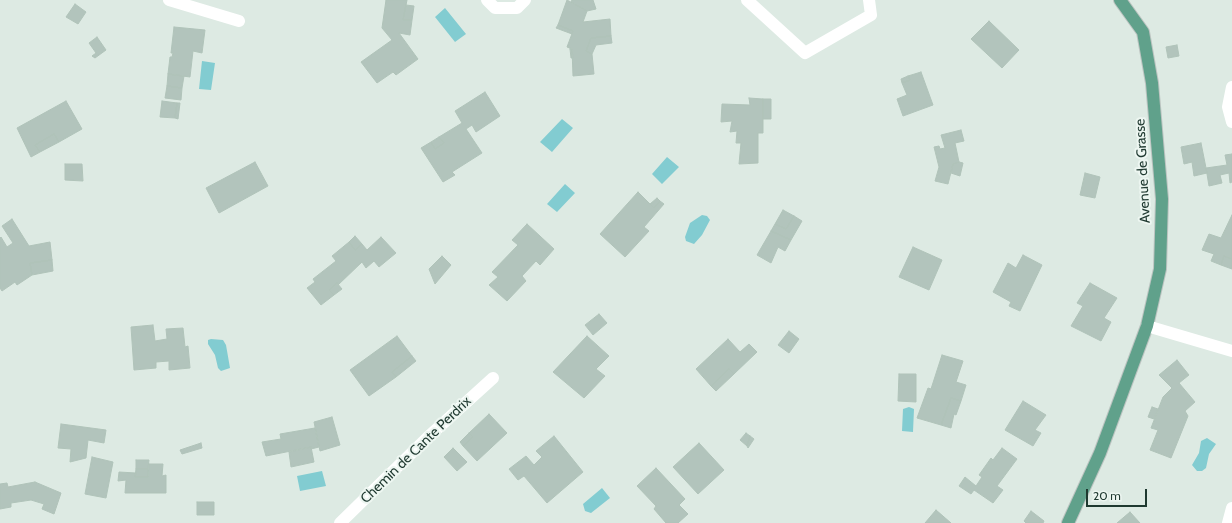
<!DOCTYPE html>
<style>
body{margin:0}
#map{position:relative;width:1232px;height:523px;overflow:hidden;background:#ddeae3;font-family:Cabin,sans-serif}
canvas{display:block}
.scale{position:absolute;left:1086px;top:489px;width:61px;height:18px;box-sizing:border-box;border:2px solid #1f3930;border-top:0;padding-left:5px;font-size:12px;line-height:14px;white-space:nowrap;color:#1f3930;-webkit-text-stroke:3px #edf6f1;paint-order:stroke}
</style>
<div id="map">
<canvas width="1232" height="523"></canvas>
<div class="scale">20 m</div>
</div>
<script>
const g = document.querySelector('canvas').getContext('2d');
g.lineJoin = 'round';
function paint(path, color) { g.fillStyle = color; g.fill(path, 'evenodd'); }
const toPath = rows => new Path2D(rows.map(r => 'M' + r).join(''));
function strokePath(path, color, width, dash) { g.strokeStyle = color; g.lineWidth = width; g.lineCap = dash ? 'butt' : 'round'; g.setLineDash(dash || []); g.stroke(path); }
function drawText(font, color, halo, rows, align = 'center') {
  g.font = font + ' Cabin,sans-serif'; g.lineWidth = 4; g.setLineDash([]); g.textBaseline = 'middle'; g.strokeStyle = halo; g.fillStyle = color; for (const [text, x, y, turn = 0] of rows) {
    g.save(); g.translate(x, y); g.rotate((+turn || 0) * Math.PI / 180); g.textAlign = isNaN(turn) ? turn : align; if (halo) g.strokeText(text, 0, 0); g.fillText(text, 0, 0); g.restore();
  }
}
const water = toPath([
 [445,8,466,34,455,42,435,17],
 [202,61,215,63,211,90,199,89],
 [562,119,573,128,552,152,540,142],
 [667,157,679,167,662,184,652,174],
 [565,184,575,193,557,212,547,204],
 [702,215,707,216,710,220,702,235,694,244,686,241,685,237,690,223],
 [211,339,223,340,226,345,230,368,221,371,218,368,215,355,208,344,208,340],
 [909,407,914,409,913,432,902,431,903,409],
 [1207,438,1216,444,1209,454,1206,468,1202,471,1197,471,1192,465,1199,453,1201,441],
 [322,471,326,486,300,491,297,476],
 [602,488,610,498,591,513,585,511,583,504]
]);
const building = toPath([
 [386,0,407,0,403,20,412,20,410,35,399,33,418,59,396,75,393,72,377,83,361,62,392,40,382,28,386,0],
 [567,0,587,11,583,22,610,19,611,36,591,38,586,51,592,54,594,74,573,76,572,49,567,47,573,31,558,25,567,0],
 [572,0,593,0,596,9,587,11,571,2,572,0],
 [75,4,86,12,78,24,66,17,75,4],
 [406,5,414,6,412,20,403,20,406,5],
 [989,21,1019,50,1002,68,971,39,989,21],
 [558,25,573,31,572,34,556,28,558,25],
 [174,27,205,30,202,53,193,51,190,77,168,74,170,57,172,57,173,53,171,53,174,27],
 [611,36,612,43,596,45,592,54,586,51,591,38,611,36],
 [97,37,106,50,95,58,92,56,96,53,89,43,97,37],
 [1177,45,1179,56,1168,58,1166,47,1177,45],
 [570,49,572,49,573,58,571,58,570,49],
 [921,72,933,105,903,116,897,99,907,95,902,83,910,80,908,76,921,72],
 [168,74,184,76,182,88,167,86,168,74],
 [908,76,910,80,902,83,901,79,908,76],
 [167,86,182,88,181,100,165,98,167,86],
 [485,92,500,116,476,132,472,125,466,129,482,153,452,172,455,175,443,182,421,148,431,142,435,149,444,143,439,137,462,123,455,111,485,92],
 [749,98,763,99,763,133,758,133,758,163,739,164,741,143,736,143,737,131,730,132,732,121,721,122,722,104,750,105,749,98],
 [763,99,771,99,771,119,763,119,763,99],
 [66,101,82,129,59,142,54,134,35,145,40,152,31,157,17,128,66,101],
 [162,101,177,103,175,118,160,117,162,101],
 [177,103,180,103,178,119,175,118,177,103],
 [961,130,964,141,955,143,959,162,953,164,948,184,935,181,939,167,934,147,939,146,940,149,945,148,941,135,961,130],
 [54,134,59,142,40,152,35,145,54,134],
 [439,137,444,143,435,149,431,142,439,137],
 [1201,143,1207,173,1194,176,1192,162,1184,164,1181,147,1201,143],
 [1232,154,1232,182,1230,183,1229,173,1220,175,1222,183,1209,186,1206,168,1227,165,1225,155,1232,154],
 [255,162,268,186,219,213,206,188,255,162],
 [959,162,963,163,960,176,951,173,953,164,959,162],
 [65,164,82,164,83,181,65,180,65,164],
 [1085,173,1100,177,1095,198,1080,195,1085,173],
 [638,192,654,208,660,201,664,204,644,227,649,231,625,257,600,234,638,192],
 [657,198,660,201,654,208,650,204,657,198],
 [783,210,794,216,786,229,775,224,783,210],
 [1232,215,1232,259,1224,256,1221,265,1211,261,1214,254,1202,250,1209,234,1221,238,1232,215],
 [794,216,802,221,791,240,771,231,775,224,786,229,794,216],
 [12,219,29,246,50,242,52,260,30,263,32,275,17,285,15,282,2,291,0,288,0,238,1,237,7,247,13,243,2,226,12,219],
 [527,224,554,249,540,265,536,261,522,276,526,281,507,301,489,285,498,277,492,272,518,245,512,240,527,224],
 [771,231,791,240,785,251,778,247,771,263,757,255,771,231],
 [355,236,362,244,355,250,349,242,355,236],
 [381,237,396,253,379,267,374,261,366,268,362,262,338,285,337,283,329,290,334,295,321,305,307,288,315,282,313,279,336,261,332,256,349,242,355,250,362,244,367,250,381,237],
 [913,247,942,260,929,290,899,277,913,247],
 [1023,255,1042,265,1020,311,1009,306,1011,302,993,292,1008,263,1016,268,1023,255],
 [442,256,451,265,435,284,429,269,442,256],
 [1224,256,1232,259,1232,269,1221,265,1224,256],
 [52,260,53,271,32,275,30,263,52,260],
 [337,283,342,289,334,295,329,290,337,283],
 [1090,283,1117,298,1104,318,1111,322,1101,341,1071,326,1083,306,1077,303,1090,283],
 [599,314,607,323,593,335,585,325,599,314],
 [153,325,155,341,167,339,166,329,183,328,185,347,188,346,190,368,169,370,169,361,156,362,156,368,134,370,131,327,153,325],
 [789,331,799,339,789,353,778,345,789,331],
 [397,336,412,356,392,372,396,377,369,396,350,370,397,336],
 [587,336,609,356,596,369,605,376,584,398,553,372,587,336],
 [728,339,740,352,749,344,757,352,734,374,729,369,711,386,696,369,728,339],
 [942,355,963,361,956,382,966,385,961,401,951,398,941,425,917,418,928,388,931,389,942,355],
 [412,356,416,361,396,377,392,372,412,356],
 [1177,360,1189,375,1179,383,1195,402,1185,411,1188,416,1171,458,1150,450,1158,430,1151,428,1163,397,1172,388,1159,375,1177,360],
 [729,369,734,374,716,391,711,386,729,369],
 [899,374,916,374,916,402,898,401,899,374],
 [951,398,961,401,956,415,954,414,951,428,941,425,951,398],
 [1023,401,1046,415,1035,430,1041,433,1033,446,1005,430,1023,401],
 [1152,407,1158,409,1154,419,1148,417,1152,407],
 [489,414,507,433,477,461,463,446,473,437,469,433,489,414],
 [332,417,340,445,320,451,314,422,332,417],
 [61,424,106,430,104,443,88,440,86,458,70,462,71,449,58,448,61,424],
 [315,428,319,447,311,449,311,447,266,456,262,442,281,439,280,434,315,428],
 [469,433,473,437,463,446,460,442,469,433],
 [746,433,750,436,747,446,740,440,746,433],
 [554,436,583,472,547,503,524,476,518,480,509,469,526,456,534,465,542,457,536,451,554,436],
 [750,436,754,439,748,448,747,446,750,436],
 [201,443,202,448,182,454,180,450,201,443],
 [699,443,724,470,698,494,673,467,699,443],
 [311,447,314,462,291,467,289,452,311,447],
 [453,448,467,462,457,471,444,457,453,448],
 [1002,448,1017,459,997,486,1003,490,993,503,974,490,971,494,959,486,965,477,976,486,982,477,979,475,991,458,993,460,1002,448],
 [92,457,113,462,106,498,85,494,92,457],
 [136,460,149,460,148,469,136,469,136,460],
 [149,464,163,464,162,476,166,475,166,493,125,493,126,480,118,481,119,472,136,473,135,477,148,477,149,464],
 [656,468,685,499,679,505,688,514,678,523,666,523,654,509,656,506,637,486,656,468],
 [136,469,148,469,148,477,135,477,136,469],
 [35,482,61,493,54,514,42,509,44,504,31,500,11,503,11,507,0,509,0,484,7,483,8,487,35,482],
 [197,502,214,502,214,515,197,515,197,502],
 [936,510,951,523,925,523,936,510],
 [1031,511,1044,521,1043,523,1026,523,1024,521,1031,511],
 [1130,512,1140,523,1117,523,1130,512]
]);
const minor = toPath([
 [169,0,239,21],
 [487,0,495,8,517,8,525,0],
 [747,0,805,53,871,15,869,0],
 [1232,87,1228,107,1232,122],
 [1147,326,1232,351],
 [340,523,428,437,493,378],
 [1228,523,1232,508]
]);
const major = toPath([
 [1068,523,1100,453,1147,326,1160,269,1162,199,1152,83,1143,32,1120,0]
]);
const streetNames = [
 ["Avenue de Grasse",1143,171,-93],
 ["Chemin de Cante Perdrix",416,450,-44]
];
paint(water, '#82ccd1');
paint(building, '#b2c4bc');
strokePath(building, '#b0c3b9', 1);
strokePath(major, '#bcc4c1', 14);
strokePath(minor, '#fff', 12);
strokePath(major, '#60a18b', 12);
drawText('14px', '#1f3930', '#edf6f1', streetNames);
</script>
